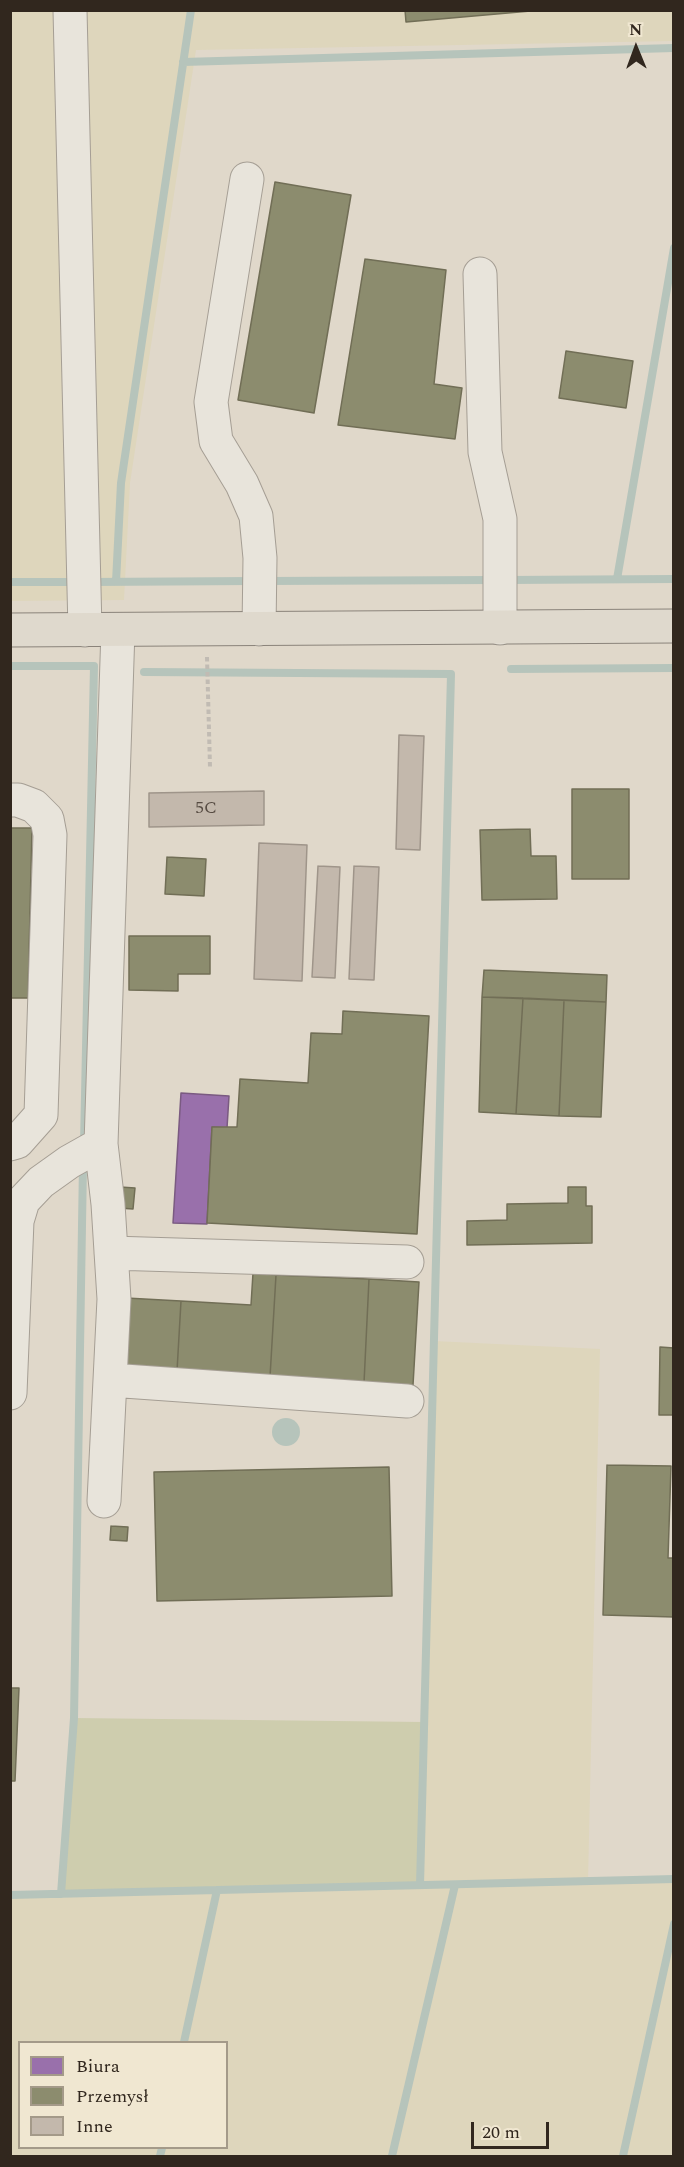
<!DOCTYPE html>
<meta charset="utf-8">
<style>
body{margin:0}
#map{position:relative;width:684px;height:2167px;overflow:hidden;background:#e0d8ca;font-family:Spectral,serif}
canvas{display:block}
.frame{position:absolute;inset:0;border:12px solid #31271e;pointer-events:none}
.legend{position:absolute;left:18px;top:2041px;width:210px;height:108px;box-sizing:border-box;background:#f0e7d1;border:2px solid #a49a89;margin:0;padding:8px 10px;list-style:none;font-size:18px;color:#31271e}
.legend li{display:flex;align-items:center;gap:12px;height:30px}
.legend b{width:30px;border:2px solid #a49a89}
.north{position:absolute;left:606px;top:18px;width:60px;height:60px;-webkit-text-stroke:4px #f0e7d1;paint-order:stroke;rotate:359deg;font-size:16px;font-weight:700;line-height:24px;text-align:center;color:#31271e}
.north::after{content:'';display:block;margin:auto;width:21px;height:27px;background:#31271e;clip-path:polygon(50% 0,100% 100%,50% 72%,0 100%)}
.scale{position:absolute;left:471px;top:2122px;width:78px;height:27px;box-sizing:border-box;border:3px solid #31271e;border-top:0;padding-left:8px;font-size:18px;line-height:21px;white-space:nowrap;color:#31271e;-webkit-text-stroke:4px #f0e7d1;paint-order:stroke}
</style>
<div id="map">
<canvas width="684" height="2167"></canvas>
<div class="frame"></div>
<ul class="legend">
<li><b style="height:16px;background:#9970ab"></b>Biura</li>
<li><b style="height:16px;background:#8c8c6e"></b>Przemysł</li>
<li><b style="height:16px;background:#c3b8ac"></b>Inne</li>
</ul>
<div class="north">N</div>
<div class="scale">20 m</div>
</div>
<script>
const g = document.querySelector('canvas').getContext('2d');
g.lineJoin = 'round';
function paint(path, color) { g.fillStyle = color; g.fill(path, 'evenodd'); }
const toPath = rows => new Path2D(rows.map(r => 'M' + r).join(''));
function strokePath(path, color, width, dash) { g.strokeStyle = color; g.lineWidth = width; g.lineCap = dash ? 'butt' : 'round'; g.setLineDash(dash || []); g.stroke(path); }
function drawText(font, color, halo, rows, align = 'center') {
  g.font = font + ' Spectral,serif'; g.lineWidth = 6; g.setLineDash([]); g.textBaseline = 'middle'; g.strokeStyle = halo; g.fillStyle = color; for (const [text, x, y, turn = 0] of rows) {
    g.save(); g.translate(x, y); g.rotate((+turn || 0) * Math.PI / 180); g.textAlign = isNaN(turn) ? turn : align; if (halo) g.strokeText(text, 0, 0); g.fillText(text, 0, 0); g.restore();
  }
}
const farmland = toPath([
 [11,11,673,11,673,41,196,50,130,483,124,600,11,601],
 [434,1341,600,1349,588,1881,673,1879,673,2156,11,2156,10,1895,420,1885],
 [20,2042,226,2042,226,2148,20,2148]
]);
const green = toPath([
 [74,1718,423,1722,420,1885,61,1894]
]);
const water = toPath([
 '272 1432a14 14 0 1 1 28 0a14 14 0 1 1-28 0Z'
]);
const offices = toPath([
 [181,1093,229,1096,227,1128,212,1127,207,1224,173,1223,181,1093]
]);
const industry = toPath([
 [405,10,542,10,406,22,405,10],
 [275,182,351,195,314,413,238,400,275,182],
 [365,259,446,270,434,384,462,388,455,439,338,425,365,259],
 [566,351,633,361,626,408,559,398,566,351],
 [572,789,629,789,629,879,572,879,572,789],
 [10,828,32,828,28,998,10,998,10,828],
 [530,829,531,856,556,856,557,899,482,900,480,830,530,829],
 [167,857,206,859,204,896,165,894,167,857],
 [129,936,210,936,210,974,178,974,178,991,129,990,129,936],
 [484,970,607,975,606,1002,482,997,484,970],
 [482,997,523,998,516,1114,479,1112,482,997],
 [523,998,564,1000,559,1116,516,1114,523,998],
 [564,1000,606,1002,601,1117,559,1116,564,1000],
 [343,1011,429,1016,417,1234,207,1223,212,1127,237,1127,240,1079,308,1083,311,1033,342,1034,343,1011],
 [120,1187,135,1188,133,1209,119,1208,120,1187],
 [568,1187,586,1187,586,1206,592,1206,592,1243,467,1245,467,1221,507,1220,507,1204,568,1203,568,1187],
 [253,1273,276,1275,270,1377,177,1371,181,1301,251,1305,253,1273],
 [276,1275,369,1279,364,1383,270,1377,276,1275],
 [369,1279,419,1282,413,1385,364,1383,369,1279],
 [126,1298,181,1301,177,1371,121,1368,126,1298],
 [660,1347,674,1348,674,1415,659,1415,660,1347],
 [607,1465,671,1466,668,1558,674,1558,674,1617,603,1615,607,1465],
 [389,1467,392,1596,157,1601,154,1472,389,1467],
 [111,1526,128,1527,127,1541,110,1540,111,1526],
 [10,1688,19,1688,15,1781,10,1781,10,1688]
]);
const stream = toPath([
 [183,62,674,48],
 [617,579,674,248],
 [507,580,674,579],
 [267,581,492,580],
 [10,582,75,582],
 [90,582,252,581],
 [116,582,121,483,191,10],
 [10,666,94,666,84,1143],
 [511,669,674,668],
 [144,672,451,674,420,1885],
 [61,1894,74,1718,83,1164],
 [10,1895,674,1879],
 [184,2042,217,1890],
 [160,2156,162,2148],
 [392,2156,455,1885],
 [623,2156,674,1924]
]);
const building = toPath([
 [399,735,424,736,420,850,396,849,399,735],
 [264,791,264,825,149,827,149,793,264,791],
 [259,843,307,845,302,981,254,979,259,843],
 [318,866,340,867,335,978,312,977,318,866],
 [354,866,379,867,374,980,349,979,354,866]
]);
const path = toPath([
 [207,657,210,767]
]);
const minor = toPath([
 [70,10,85,630],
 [247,179,211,402,216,441,242,484,256,516,260,558,259,629],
 [480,274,485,452,500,519,500,628],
 [10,800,18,800,34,806,47,819,50,835,41,1115,17,1142,10,1144],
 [111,1253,407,1262],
 [110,1380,407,1401],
 [10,1393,17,1221,23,1201,41,1182,69,1162,101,1144],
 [104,1501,114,1299,108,1204,101,1144,118,630]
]);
const major = toPath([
 [10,630,674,626]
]);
const numberNames = [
 ["5C",206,809]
];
paint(farmland, '#ded6bc');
paint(green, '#cecdae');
paint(water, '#b6c4bb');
paint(offices, '#9970ab');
strokePath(offices, '#7a5a81', 1.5);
paint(industry, '#8c8c6e');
strokePath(industry, '#716e56', 1.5);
strokePath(stream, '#b6c4bb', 8);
paint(building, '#c3b8ac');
strokePath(building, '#9f958a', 1.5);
strokePath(minor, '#a59e94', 35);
strokePath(major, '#8a837a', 35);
strokePath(path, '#c1bbb3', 4, [4.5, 3]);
strokePath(minor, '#e8e4db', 33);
strokePath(major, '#dfd9cd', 33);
drawText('18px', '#564b42', null, numberNames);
</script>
